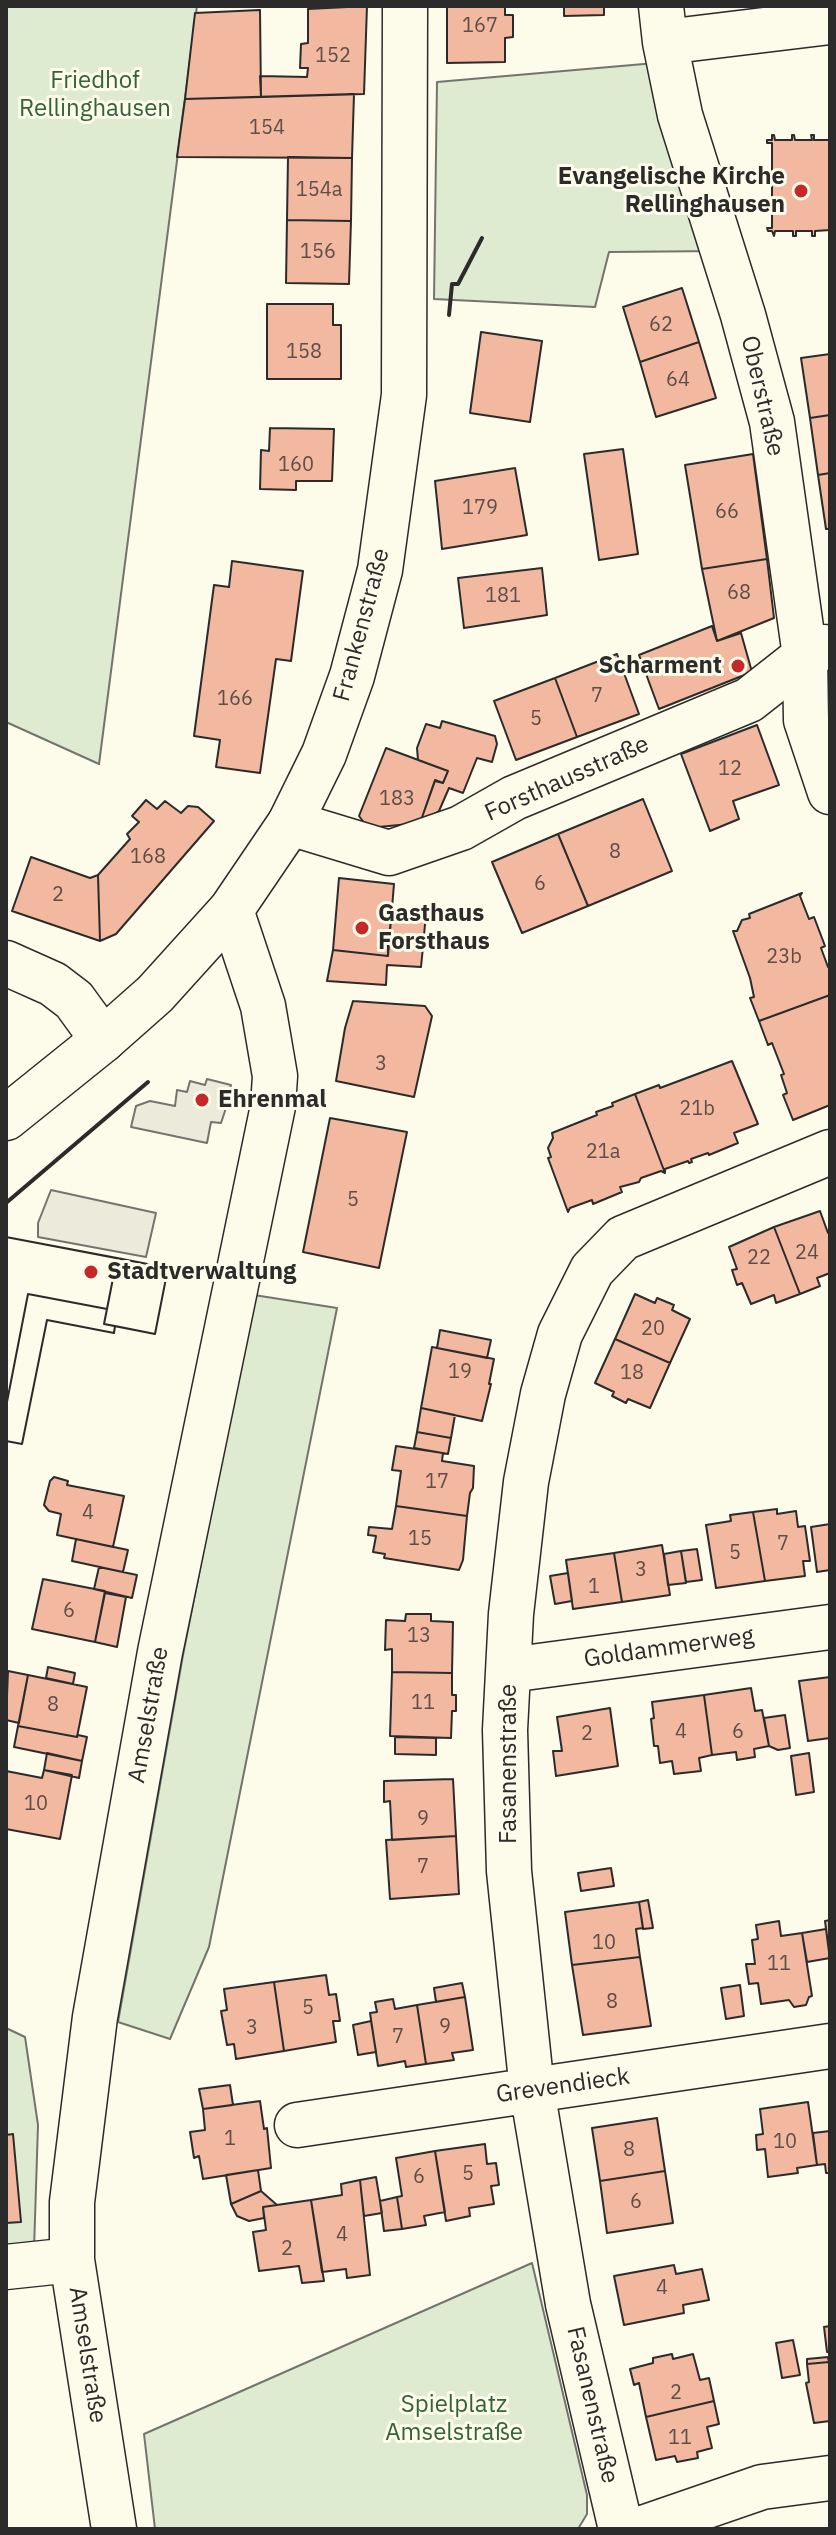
<!DOCTYPE html>
<meta charset="utf-8">
<style>
body{margin:0}
#map{position:relative;width:836px;height:2535px;overflow:hidden;background:#fdfbea;font-family:"IBM Plex Sans",sans-serif}
canvas{display:block}
.frame{position:absolute;inset:0;border:8px solid #2b2b2b;pointer-events:none}
</style>
<div id="map">
<canvas width="836" height="2535"></canvas>
<div class="frame"></div>
</div>
<script>
const g = document.querySelector('canvas').getContext('2d');
g.lineJoin = 'round';
function paint(path, color) { g.fillStyle = color; g.fill(path, 'evenodd'); }
const toPath = rows => new Path2D(rows.map(r => 'M' + r).join(''));
function strokePath(path, color, width, dash) { g.strokeStyle = color; g.lineWidth = width; g.lineCap = dash ? 'butt' : 'round'; g.setLineDash(dash || []); g.stroke(path); }
function drawText(font, color, halo, rows, align = 'center') {
  g.font = font + ' "IBM Plex Sans",sans-serif'; g.lineWidth = 6; g.setLineDash([]); g.textBaseline = 'middle'; g.strokeStyle = halo; g.fillStyle = color; for (const [text, x, y, turn = 0] of rows) {
    g.save(); g.translate(x, y); g.rotate((+turn || 0) * Math.PI / 180); g.textAlign = isNaN(turn) ? turn : align; if (halo) g.strokeText(text, 0, 0); g.fillText(text, 0, 0); g.restore();
  }
}
const green = toPath([
 [6,6,197,6,99,764,6,722,6,6],
 [667,62,719,251,609,252,595,307,434,299,437,82,667,62],
 [254,1295,337,1308,209,1947,170,2039,118,2022,183,1655,254,1295],
 [6,2028,25,2037,38,2125,34,2250,6,2254,6,2028],
 [532,2263,587,2495,587,2514,578,2529,155,2529,144,2434,532,2263]
]);
const parking = toPath([
 [207,1079,231,1085,227,1099,234,1102,232,1109,226,1108,221,1123,211,1122,207,1143,131,1127,136,1106,150,1101,175,1106,177,1090,187,1092,190,1081,205,1085,207,1079],
 [51,1190,156,1213,146,1257,38,1237,38,1223,51,1190]
]);
const building = toPath([
 [309,6,367,6,308,9,309,6],
 [367,6,364,94,261,97,260,76,307,77,308,68,300,68,301,44,308,43,308,9,367,6],
 [447,6,505,6,505,15,513,15,513,37,505,38,505,62,447,63,447,6],
 [564,6,604,6,604,15,564,16,564,6],
 [260,10,261,97,185,99,195,13,260,10],
 [354,94,352,158,177,157,185,99,354,94],
 [772,135,774,135,775,140,792,140,792,135,794,135,795,140,812,140,811,135,814,135,814,140,830,140,830,230,815,231,815,236,812,236,812,231,796,231,796,236,793,236,793,231,775,231,774,236,772,231,768,231,767,228,772,228,772,143,767,143,767,140,772,140,772,135],
 [288,157,352,158,351,221,287,220,288,157],
 [287,220,351,221,349,284,286,283,287,220],
 [682,288,699,342,640,362,623,307,682,288],
 [267,304,333,304,333,325,341,325,341,379,267,379,267,304],
 [481,332,542,341,530,422,470,413,481,332],
 [699,342,716,398,656,417,640,362,699,342],
 [830,354,830,415,810,418,801,358,830,354],
 [830,415,830,473,818,475,810,418,830,415],
 [270,428,334,429,332,481,296,481,296,490,260,489,261,450,269,451,270,428],
 [623,449,638,554,599,560,584,454,623,449],
 [753,454,767,559,702,569,685,465,753,454],
 [515,468,527,535,442,549,435,481,515,468],
 [830,473,830,529,826,529,818,475,830,473],
 [767,559,774,618,717,641,702,569,767,559],
 [232,561,303,571,291,661,276,659,260,773,216,767,220,740,194,736,214,585,229,587,232,561],
 [542,568,547,615,464,628,458,578,542,568],
 [712,626,717,641,741,633,752,672,659,709,639,655,712,626],
 [617,654,639,714,577,737,555,678,617,654],
 [555,678,577,737,516,760,494,701,555,678],
 [442,721,495,736,497,744,492,762,477,758,463,793,449,788,439,811,420,823,435,781,443,783,448,771,418,760,417,748,426,724,440,728,442,721],
 [757,725,779,785,733,801,739,819,710,831,681,754,757,725],
 [386,748,448,771,443,783,435,780,420,823,368,828,359,816,386,748],
 [643,799,672,871,588,906,558,834,643,799],
 [146,800,157,809,165,801,181,813,188,806,198,807,214,821,116,934,100,941,98,875,130,839,127,834,139,822,132,816,146,800],
 [558,834,588,906,522,933,492,862,558,834],
 [31,857,90,878,98,875,100,941,12,911,31,857],
 [339,878,394,884,388,956,333,950,339,878],
 [802,893,800,896,809,919,814,917,825,946,821,948,828,967,830,966,830,995,759,1021,750,998,754,997,750,978,733,931,737,931,742,920,750,918,749,914,802,893],
 [392,911,426,913,423,947,388,945,392,911],
 [388,945,423,947,421,967,387,965,386,985,327,981,333,950,388,956,388,945],
 [830,995,830,1105,793,1120,783,1095,787,1093,781,1075,784,1074,772,1043,768,1045,759,1021,830,995],
 [353,1001,425,1006,432,1016,414,1097,336,1081,345,1028,353,1001],
 [732,1061,758,1124,734,1133,738,1143,709,1155,708,1153,691,1159,692,1162,689,1163,688,1161,665,1169,665,1173,635,1094,659,1085,660,1088,732,1061],
 [635,1094,665,1173,661,1171,641,1178,639,1182,620,1187,622,1192,593,1204,592,1200,570,1208,568,1212,548,1158,551,1157,548,1148,553,1138,552,1133,597,1115,596,1112,613,1106,612,1103,635,1094],
 [330,1118,407,1132,379,1268,303,1252,330,1118],
 [820,1211,828,1233,830,1232,830,1273,817,1278,820,1286,800,1294,774,1227,820,1211],
 [774,1227,800,1294,776,1303,774,1295,751,1304,742,1283,737,1285,732,1270,737,1269,729,1247,774,1227],
 [6,1237,168,1268,155,1334,115,1326,114,1333,47,1320,22,1444,6,1441,6,1237],
 [6,1237,117,1258,107,1309,28,1294,6,1407,6,1237],
 [117,1258,168,1268,155,1334,104,1324,117,1258],
 [28,1294,107,1309,104,1324,115,1326,114,1333,47,1320,22,1444,6,1441,6,1407,28,1294],
 [635,1294,655,1303,657,1298,674,1305,672,1310,690,1319,670,1363,615,1339,635,1294],
 [440,1330,491,1340,487,1358,437,1348,440,1330],
 [615,1339,670,1363,650,1408,628,1399,626,1403,612,1396,614,1392,595,1383,615,1339],
 [432,1347,494,1359,489,1384,491,1384,482,1421,421,1408,432,1347],
 [421,1408,455,1415,451,1438,417,1432,421,1408],
 [417,1432,451,1438,448,1454,414,1448,417,1432],
 [396,1446,443,1453,442,1461,474,1466,473,1488,470,1493,467,1516,396,1506,401,1471,392,1470,396,1446],
 [54,1477,68,1481,67,1485,124,1496,113,1547,57,1535,61,1514,49,1511,44,1505,50,1481,54,1477],
 [396,1506,467,1516,463,1560,459,1570,384,1558,385,1554,373,1552,376,1536,368,1535,369,1527,392,1529,396,1506],
 [777,1509,777,1514,796,1511,798,1527,805,1526,810,1561,803,1561,805,1576,765,1581,753,1512,777,1509],
 [753,1512,765,1581,716,1588,706,1525,731,1521,730,1515,753,1512],
 [830,1524,830,1570,817,1572,811,1527,830,1524],
 [76,1539,128,1550,123,1572,72,1561,76,1539],
 [662,1545,670,1595,622,1602,614,1553,662,1545],
 [697,1549,702,1580,686,1582,681,1551,697,1549],
 [681,1551,686,1583,668,1585,664,1554,681,1551],
 [614,1553,622,1602,573,1609,566,1560,614,1553],
 [99,1567,137,1575,132,1598,94,1589,99,1567],
 [568,1573,572,1601,555,1604,550,1576,568,1573],
 [43,1579,105,1591,95,1642,32,1629,43,1579],
 [105,1593,126,1597,117,1647,95,1642,105,1593],
 [406,1614,431,1614,431,1621,453,1622,452,1673,392,1672,392,1649,385,1650,386,1620,405,1621,406,1614],
 [48,1667,75,1673,73,1684,46,1678,48,1667],
 [8,1671,28,1675,19,1723,6,1720,8,1671],
 [392,1672,452,1673,452,1695,456,1695,456,1711,452,1711,451,1738,390,1736,392,1672],
 [28,1675,87,1687,77,1737,18,1726,28,1675],
 [830,1677,830,1738,808,1741,799,1681,830,1677],
 [751,1688,755,1711,762,1710,769,1746,754,1749,755,1757,737,1760,736,1752,712,1755,704,1695,751,1688],
 [704,1695,712,1755,699,1758,701,1771,674,1774,672,1761,660,1763,658,1746,654,1746,651,1719,654,1718,652,1702,704,1695],
 [610,1708,618,1766,556,1776,553,1751,562,1751,557,1717,610,1708],
 [785,1715,790,1748,778,1750,769,1746,764,1718,785,1715],
 [18,1726,77,1737,78,1735,87,1737,82,1761,14,1747,18,1726],
 [395,1737,436,1738,436,1755,395,1754,395,1737],
 [47,1753,82,1761,79,1778,44,1770,47,1753],
 [809,1753,814,1792,796,1795,791,1756,809,1753],
 [44,1770,72,1775,60,1839,6,1829,6,1771,42,1778,44,1770],
 [453,1779,456,1836,392,1840,390,1801,384,1802,384,1781,453,1779],
 [456,1836,459,1894,390,1899,386,1840,456,1836],
 [611,1868,614,1886,581,1891,578,1873,611,1868],
 [648,1900,653,1928,643,1929,639,1902,648,1900],
 [639,1902,643,1928,636,1929,640,1957,572,1965,565,1912,639,1902],
 [830,1920,830,1952,829,1952,825,1921,830,1920],
 [779,1921,781,1936,802,1933,812,1996,809,1997,806,2005,794,2007,789,2000,761,2004,758,1983,749,1984,746,1964,755,1964,752,1940,758,1939,756,1925,779,1921],
 [826,1929,830,1958,807,1962,802,1933,826,1929],
 [640,1957,651,2026,583,2035,572,1965,640,1957],
 [326,1975,329,1995,336,1994,340,2021,333,2021,336,2042,284,2051,274,1982,326,1975],
 [274,1982,284,2051,236,2059,234,2044,227,2045,221,2011,227,2010,224,1989,274,1982],
 [462,1983,465,1997,436,2002,434,1988,462,1983],
 [740,1985,744,2016,726,2019,721,1988,740,1985],
 [465,1997,473,2050,452,2053,454,2060,426,2064,417,2005,465,1997],
 [393,1999,395,2009,417,2005,426,2064,406,2067,405,2061,378,2066,370,2013,377,2012,375,2002,393,1999],
 [371,2021,376,2052,358,2055,353,2025,371,2021],
 [230,2085,233,2105,203,2109,199,2089,230,2085],
 [260,2101,264,2129,267,2128,271,2168,203,2179,199,2156,194,2158,190,2132,205,2130,203,2109,260,2101],
 [808,2102,817,2165,797,2168,798,2173,768,2177,765,2149,757,2150,756,2135,763,2134,760,2109,808,2102],
 [657,2118,665,2171,600,2181,592,2128,657,2118],
 [830,2131,830,2173,826,2173,825,2164,817,2165,813,2133,830,2131],
 [13,2134,21,2222,6,2223,6,2135,13,2134],
 [485,2144,487,2164,496,2163,499,2185,491,2186,494,2204,469,2208,470,2216,446,2221,435,2151,485,2144],
 [435,2151,445,2212,424,2216,426,2225,402,2229,397,2197,402,2196,396,2158,435,2151],
 [258,2170,261,2191,231,2204,226,2175,258,2170],
 [665,2171,673,2223,607,2233,600,2181,665,2171],
 [376,2177,382,2213,364,2216,360,2180,376,2177],
 [360,2180,370,2275,347,2278,346,2269,322,2272,311,2200,342,2195,341,2184,360,2180],
 [261,2191,277,2205,263,2207,264,2218,249,2221,237,2216,231,2204,261,2191],
 [397,2197,402,2229,384,2231,380,2201,397,2197],
 [311,2200,324,2281,302,2283,299,2266,259,2271,253,2232,266,2230,263,2207,311,2200],
 [674,2265,676,2274,702,2269,709,2300,683,2305,684,2313,624,2325,614,2276,674,2265],
 [830,2326,830,2352,827,2352,824,2327,830,2326],
 [793,2340,800,2375,782,2378,776,2343,793,2340],
 [672,2354,673,2359,693,2354,700,2380,709,2378,714,2401,646,2417,639,2383,634,2385,630,2369,653,2363,653,2358,672,2354],
 [828,2357,829,2362,807,2364,807,2359,828,2357],
 [829,2362,830,2421,814,2423,806,2383,809,2382,807,2364,829,2362],
 [714,2401,719,2424,707,2427,712,2448,697,2452,698,2458,677,2462,675,2456,656,2460,646,2417,714,2401]
]);
const minor = toPath([
 [661,6,665,42,680,115,743,315,772,422,805,656,806,720,830,792],
 [665,42,830,22],
 [290,823,389,853,461,828,514,798,749,700,805,656,824,647],
 [6,963,53,984,74,1000,103,1040],
 [509,1670,830,1627],
 [297,2125,830,2046],
 [6,2267,72,2260],
 [114,2529,72,2260,72,2202,95,2017,160,1652,273,1106,275,1076,263,1006,231,910],
 [621,2529,568,2304,532,2090,509,1871,505,1730,511,1614,526,1482,543,1394,560,1334,592,1270,623,1238,830,1152],
 [640,2529,762,2487,830,2478]
]);
const major = toPath([
 [6,1118,103,1040,155,994,231,910,290,823,324,754,352,676,380,570,404,395,405,6]
]);
const wall = toPath([
 [449,315,452,284,458,284,482,238],
 [6,1203,148,1082]
]);
const markers = [
 [801,191,8,"#c62828"],
 [738,666,8,"#c62828"],
 [362,928,8,"#c62828"],
 [202,1100,8,"#c62828"],
 [91,1272,8,"#c62828"]
];
const numberNames = [
 ["167",480,26],
 ["152",333,56],
 ["154",267,128],
 ["154a",319,190],
 ["156",318,252],
 ["62",661,325],
 ["158",304,352],
 ["64",678,380],
 ["160",296,465],
 ["179",480,508],
 ["66",727,512],
 ["68",739,593],
 ["181",503,596],
 ["7",597,696],
 ["166",235,699],
 ["5",536,719],
 ["12",730,769],
 ["183",397,799],
 ["8",615,852],
 ["168",148,857],
 ["6",540,884],
 ["2",58,895],
 ["23b",784,957],
 ["3",381,1064],
 ["21b",697,1109],
 ["21a",603,1152],
 ["5",353,1200],
 ["24",807,1253],
 ["22",759,1258],
 ["20",653,1329],
 ["19",460,1372],
 ["18",632,1373],
 ["17",437,1482],
 ["4",88,1513],
 ["15",420,1539],
 ["7",783,1544],
 ["5",735,1553],
 ["3",641,1570],
 ["1",594,1587],
 ["6",69,1611],
 ["13",419,1636],
 ["11",423,1703],
 ["8",53,1705],
 ["4",681,1732],
 ["6",738,1732],
 ["2",587,1734],
 ["10",36,1804],
 ["9",423,1819],
 ["7",423,1867],
 ["10",604,1943],
 ["11",779,1964],
 ["8",612,2002],
 ["5",308,2008],
 ["9",445,2027],
 ["3",252,2028],
 ["7",398,2037],
 ["1",230,2139],
 ["10",785,2142],
 ["8",629,2150],
 ["5",468,2174],
 ["6",419,2177],
 ["6",636,2202],
 ["4",342,2235],
 ["2",287,2249],
 ["4",662,2288],
 ["2",676,2393],
 ["11",680,2438]
];
const parkNames = [
 ["Friedhof",95,81],
 ["Rellinghausen",95,109],
 ["Spielplatz",454,2405],
 ["Amselstraße",454,2433]
];
const poiNames = [
 ["Evangelische Kirche",785,177,"right"],
 ["Rellinghausen",785,205,"right"],
 ["Scharment",722,666,"right"],
 ["Gasthaus",378,914],
 ["Forsthaus",378,942],
 ["Ehrenmal",218,1100],
 ["Stadtverwaltung",107,1272]
];
const streetNames = [
 ["Oberstraße",762,396,77],
 ["Frankenstraße",362,625,-75],
 ["Forsthausstraße",567,779,-24],
 ["Goldammerweg",669,1648,-8],
 ["Amselstraße",149,1715,-80],
 ["Fasanenstraße",509,1764,-90],
 ["Grevendieck",563,2086,-8],
 ["Amselstraße",87,2355,81],
 ["Fasanenstraße",592,2405,77]
];
paint(green, '#deebd1');
strokePath(green, '#74746e', 2);
paint(parking, '#eceadb');
strokePath(parking, '#74746e', 2);
paint(building, '#f2b8a0');
strokePath(building, '#2b2b2b', 2);
strokePath(minor, '#2b2b2b', 47);
strokePath(major, '#2b2b2b', 47);
strokePath(minor, '#fdfbea', 44);
strokePath(major, '#fdfbea', 44);
strokePath(wall, '#2b2b2b', 4);
for (const [x, y, r, color] of markers) { const dot = new Path2D(); dot.arc(x, y, r, 0, 2 * Math.PI); g.fillStyle = color; g.fill(dot); strokePath(dot, '#fdfbea', 3); }
drawText('20px', '#5d4e48', null, numberNames);
drawText('24px', '#34623c', '#fdfbea', parkNames);
drawText('bold 24px', '#2b2b2b', '#fdfbea', poiNames, 'left');
drawText('24px', '#2b2b2b', '#fdfbea', streetNames);
</script>
